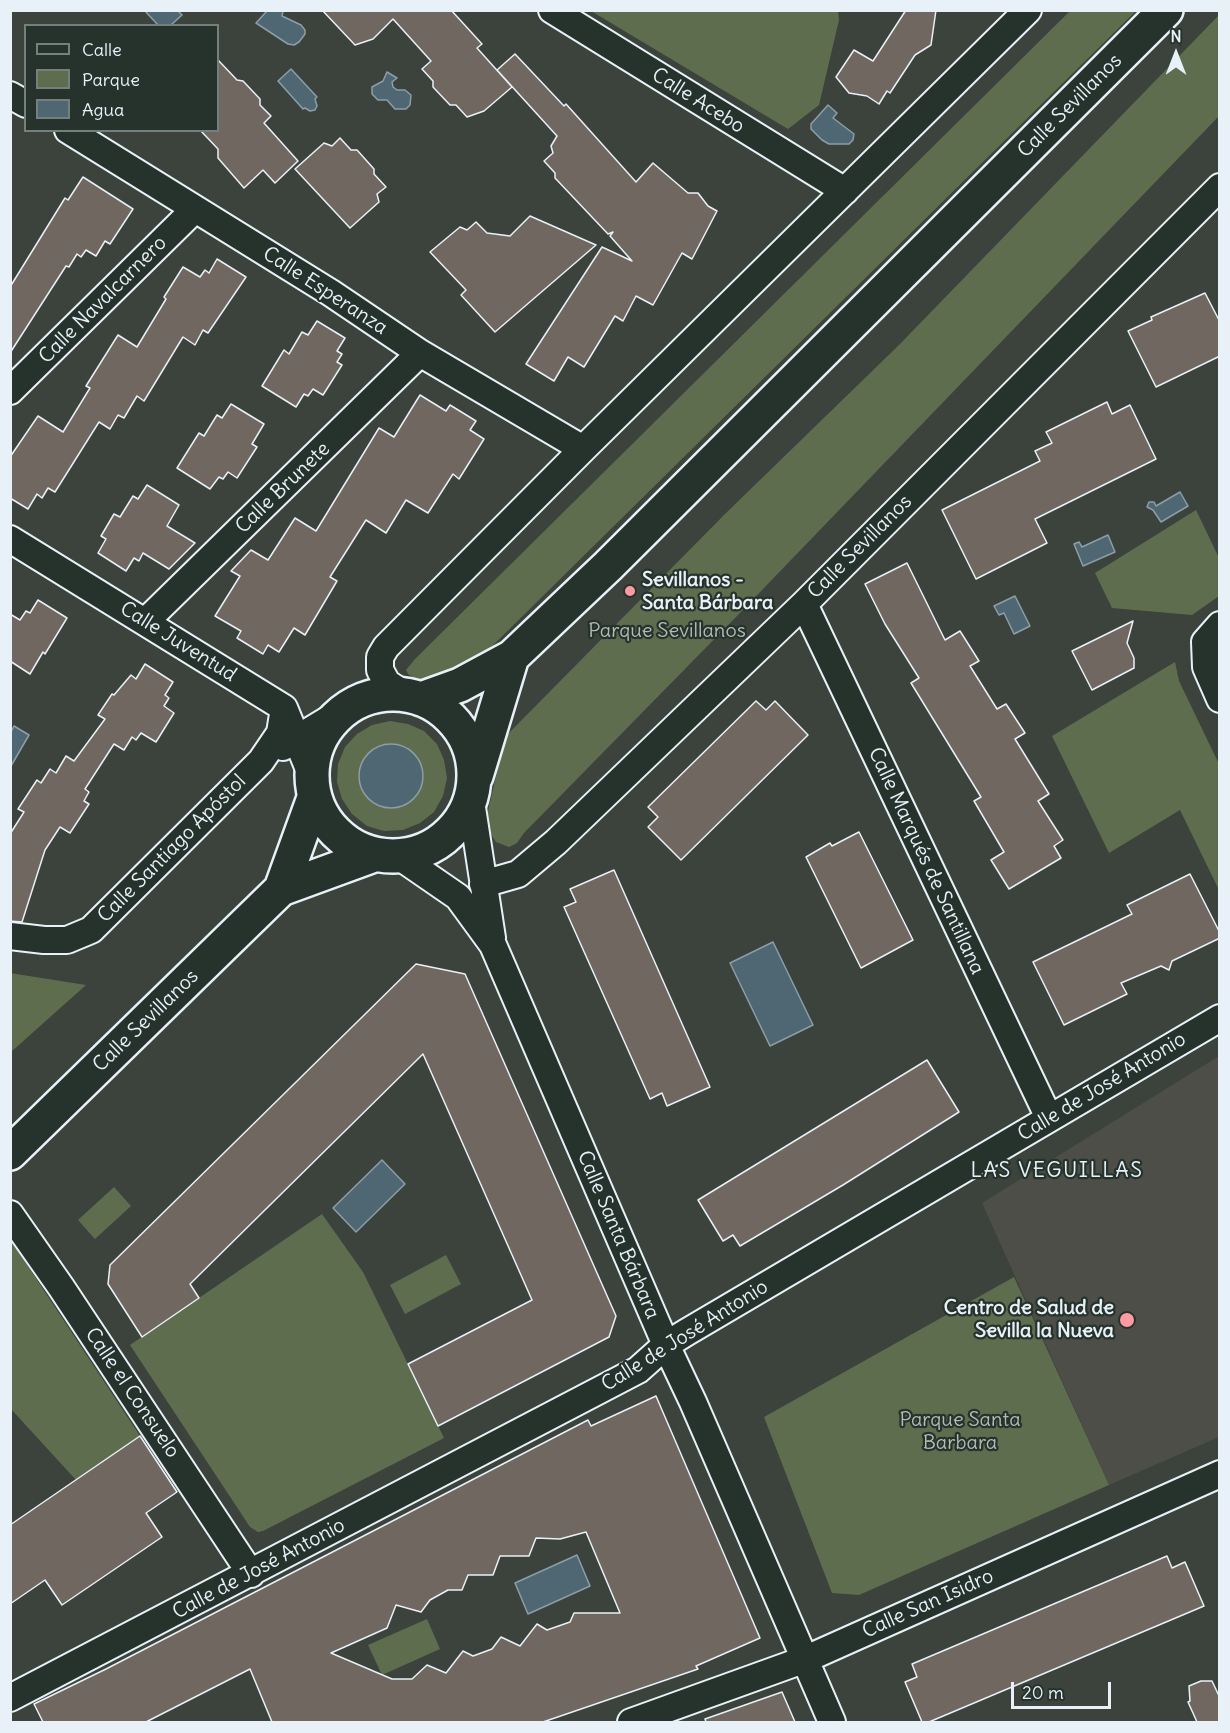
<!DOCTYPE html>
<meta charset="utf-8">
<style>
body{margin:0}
#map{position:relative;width:1230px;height:1733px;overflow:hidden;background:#3c433c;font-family:Delius,sans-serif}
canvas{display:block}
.frame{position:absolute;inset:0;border:12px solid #e8f1f8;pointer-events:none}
.legend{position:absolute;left:24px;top:24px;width:195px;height:108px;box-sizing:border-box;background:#26332d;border:2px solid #747f7e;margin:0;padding:8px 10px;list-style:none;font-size:18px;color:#e8f1f8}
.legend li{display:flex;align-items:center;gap:12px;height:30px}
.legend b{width:30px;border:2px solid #747f7e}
.north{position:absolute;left:1146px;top:24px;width:60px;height:60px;-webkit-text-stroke:4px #26332d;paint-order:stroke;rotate:0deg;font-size:16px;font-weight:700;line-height:24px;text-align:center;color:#e8f1f8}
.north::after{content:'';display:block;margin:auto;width:21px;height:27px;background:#e8f1f8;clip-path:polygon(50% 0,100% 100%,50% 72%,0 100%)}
.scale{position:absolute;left:1011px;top:1682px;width:100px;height:27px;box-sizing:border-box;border:3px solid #e8f1f8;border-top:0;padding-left:8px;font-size:18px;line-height:21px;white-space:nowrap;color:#e8f1f8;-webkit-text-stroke:4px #26332d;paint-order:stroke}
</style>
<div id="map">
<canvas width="1230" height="1733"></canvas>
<div class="frame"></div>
<ul class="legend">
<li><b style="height:8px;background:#26332d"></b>Calle</li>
<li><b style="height:16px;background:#5f6d4f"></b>Parque</li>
<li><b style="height:16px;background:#4e6772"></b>Agua</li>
</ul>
<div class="north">N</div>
<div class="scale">20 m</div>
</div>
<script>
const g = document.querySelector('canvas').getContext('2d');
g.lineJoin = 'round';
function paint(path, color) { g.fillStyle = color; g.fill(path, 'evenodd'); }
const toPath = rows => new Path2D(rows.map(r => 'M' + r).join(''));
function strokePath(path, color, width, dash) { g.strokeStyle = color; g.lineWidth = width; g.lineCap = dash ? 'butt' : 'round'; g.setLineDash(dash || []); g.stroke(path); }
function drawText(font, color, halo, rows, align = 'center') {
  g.font = font + ' Delius,sans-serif'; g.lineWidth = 4.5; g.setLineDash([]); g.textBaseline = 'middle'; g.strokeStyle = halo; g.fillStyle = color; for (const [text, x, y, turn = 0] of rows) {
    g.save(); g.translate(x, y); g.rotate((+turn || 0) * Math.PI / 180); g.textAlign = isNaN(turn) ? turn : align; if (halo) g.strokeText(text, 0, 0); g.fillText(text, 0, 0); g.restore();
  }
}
const built = toPath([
 [1219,1056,1219,1437,1109,1485,982,1203]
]);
const green = toPath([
 [838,11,839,20,819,105,788,129,591,11],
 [1070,11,1136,11,473,665,421,682,408,674,406,670,415,659],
 [1219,15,1219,116,736,617,524,833,517,843,509,847,496,842,490,833,487,824,488,811,505,737,725,514,899,345],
 [1196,510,1219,558,1219,596,1192,615,1112,608,1095,573],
 [1175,662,1179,681,1219,764,1219,890,1180,810,1109,853,1052,736],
 [390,721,408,724,424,731,437,744,444,760,447,778,443,796,434,812,420,823,403,830,384,831,367,826,352,814,342,799,337,782,338,764,345,747,357,734,372,725],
 [387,744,397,744,407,748,423,774,422,784,417,794,379,806,370,800,363,792,359,783,359,772],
 [10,973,86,985,11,1052,10,1052],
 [114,1187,131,1206,95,1239,78,1220],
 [322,1214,363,1272,444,1438,263,1531,258,1532,250,1527,130,1345],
 [10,1239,140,1436,76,1480,11,1409],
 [446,1255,461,1284,405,1314,390,1285],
 [1014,1277,1109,1485,859,1595,832,1593,764,1417],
 [427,1619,440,1649,382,1675,368,1645]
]);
const water = toPath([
 [145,11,178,11,182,15,171,25,158,25,145,11],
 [267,11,283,11,282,16,301,25,305,30,305,34,299,42,294,45,288,44,256,23,267,11],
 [291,69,317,97,315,99,317,106,315,110,310,111,305,108,303,109,278,81,291,69],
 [387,72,397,78,392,82,393,87,397,90,405,90,411,95,410,105,406,109,395,109,387,100,378,100,372,94,372,87,383,81,387,72],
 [828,105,837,113,833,118,854,134,853,140,849,144,829,144,822,140,811,129,811,124,828,105],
 [1180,492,1188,506,1161,522,1153,510,1147,507,1149,502,1154,502,1156,506,1180,492],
 [1108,535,1115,552,1083,566,1074,544,1079,542,1082,547,1108,535],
 [1015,596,1030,626,1014,634,1004,613,999,615,994,606,1015,596],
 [14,726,29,735,11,766,11,732,14,726],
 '359 776a32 32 0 1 1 64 0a32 32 0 1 1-64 0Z',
 [773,942,813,1025,770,1046,730,963,773,942],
 [382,1160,405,1184,356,1232,333,1208,382,1160],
 [577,1555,590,1586,528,1614,515,1583,577,1555]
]);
const building = toPath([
 [322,10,451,10,482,44,477,48,512,87,484,111,467,117,456,105,450,105,433,87,433,81,422,69,431,61,393,19,373,39,355,45,322,10],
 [906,10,936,10,931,45,915,55,890,93,887,91,879,104,867,96,849,93,836,77,854,50,873,61,906,10],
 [515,54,564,106,566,104,636,182,653,163,688,193,698,193,708,206,717,211,692,259,682,253,653,305,636,296,623,321,615,316,584,367,568,357,554,381,526,364,602,247,632,261,610,236,613,232,608,234,555,178,555,173,544,161,553,153,551,146,557,136,497,70,515,54],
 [218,60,237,80,243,81,260,99,260,105,271,116,264,123,298,161,275,183,263,170,244,188,218,158,218,149,200,130,218,130,218,60],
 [340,138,351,150,357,150,374,169,374,174,386,187,377,194,379,202,350,228,295,169,324,143,332,146,340,138],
 [83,177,133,209,110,244,105,241,96,256,86,250,81,257,77,254,69,267,66,266,10,353,10,287,65,198,68,200,83,177],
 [530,216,596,245,495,332,461,295,466,290,430,252,460,227,467,230,476,222,487,233,510,236,530,216],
 [217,259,246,277,208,333,203,330,195,345,183,337,144,401,137,396,124,418,118,415,110,429,99,422,55,492,48,488,42,498,37,494,28,509,10,498,10,457,38,416,63,432,90,388,86,386,118,335,137,347,166,299,164,297,183,267,200,277,205,270,209,273,217,259],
 [1205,293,1220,322,1220,356,1156,387,1128,331,1152,320,1151,317,1205,293],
 [317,321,345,338,337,351,342,354,337,362,342,365,323,395,313,389,308,396,304,394,296,407,262,386,284,350,289,354,302,332,308,335,317,321],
 [420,395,446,411,450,405,476,421,470,430,484,439,459,479,453,474,428,513,406,500,386,533,366,520,330,577,337,581,305,635,294,628,279,652,268,645,263,654,237,638,241,631,215,616,240,576,231,571,251,550,268,560,295,518,316,531,379,428,394,437,420,395],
 [1107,402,1112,414,1130,405,1156,459,1035,519,1047,543,976,579,942,510,1040,461,1035,451,1052,443,1046,432,1107,402],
 [231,404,264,424,252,444,257,447,237,478,228,472,223,479,219,477,210,489,177,468,199,433,204,436,217,415,222,418,231,404],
 [147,485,179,505,167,526,195,543,169,569,143,553,139,561,134,558,126,571,98,553,106,539,101,536,114,514,120,517,133,496,138,499,147,485],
 [907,563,945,640,960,631,979,661,970,666,997,709,1006,704,1025,733,1015,739,1049,794,1038,801,1063,840,1054,846,1061,858,1009,889,991,860,1004,852,974,801,981,797,911,683,919,678,885,624,865,584,907,563],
 [38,600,67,618,45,654,43,652,30,674,10,661,10,614,20,620,26,611,30,613,38,600],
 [1133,621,1127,643,1134,658,1134,668,1092,690,1072,651,1133,621],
 [145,664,173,682,165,695,169,698,164,706,174,713,156,742,141,733,136,740,132,737,124,750,114,744,85,789,89,792,84,801,89,804,70,833,60,827,45,850,22,922,10,921,10,834,24,812,18,809,37,780,41,783,50,769,56,773,66,756,74,761,105,719,98,715,112,694,114,695,131,675,136,679,145,664],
 [756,701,766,710,775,701,808,735,681,860,648,827,658,817,648,807,756,701],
 [859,832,913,940,861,968,806,857,830,843,832,846,859,832],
 [614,870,710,1087,667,1106,662,1093,650,1099,564,907,576,902,570,889,614,870],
 [1190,874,1220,933,1220,938,1172,961,1169,970,1161,966,1121,983,1127,994,1064,1025,1033,962,1132,914,1127,905,1190,874],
 [416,964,465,974,616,1316,609,1337,438,1426,408,1364,532,1300,423,1054,190,1284,199,1298,142,1337,108,1284,110,1265,416,964],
 [927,1060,959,1112,843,1185,740,1246,733,1235,723,1241,698,1200,927,1060],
 [656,1396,760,1638,696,1666,698,1669,543,1722,272,1722,250,1669,146,1722,43,1722,34,1704,106,1669,588,1420,591,1426,656,1396],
 [586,1532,620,1613,574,1613,570,1622,547,1630,537,1624,520,1646,501,1637,492,1649,473,1656,463,1651,446,1673,427,1665,412,1679,392,1679,331,1653,387,1628,396,1605,421,1612,430,1600,448,1590,462,1590,468,1575,493,1575,500,1556,529,1556,536,1538,560,1539,586,1532],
 [140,1436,177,1492,146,1513,162,1537,62,1605,45,1580,10,1604,10,1525,140,1436],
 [1167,1556,1172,1568,1185,1562,1204,1606,929,1722,922,1722,905,1682,917,1677,912,1664,1167,1556],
 [1201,1681,1212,1681,1220,1698,1220,1722,1197,1722,1188,1702,1190,1701,1189,1686,1201,1681],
 [782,1692,795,1722,706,1722,705,1719,782,1692]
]);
const minor = toPath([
 [552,10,845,191],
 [10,95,26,104],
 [68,130,331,293,420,353,583,449],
 [10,391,195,209],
 [10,539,284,708,311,774],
 [804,604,1049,1118],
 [145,622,420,353],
 [1220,625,1205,642,1206,667,1220,699],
 [404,694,387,683,380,670,380,657,386,647,583,449,1028,10],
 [283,747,344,710],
 [471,801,492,938],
 [400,857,458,897,493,945,666,1345,693,1402,832,1722],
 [483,884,518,874,556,842,804,604,1220,187],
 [10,936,44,940,67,940,91,930,261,761,280,733,284,708],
 [10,1214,61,1287,251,1574],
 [10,1698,638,1370,666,1345,687,1332,1220,1018],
 [631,1722,806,1659,1220,1474]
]);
const secondary = toPath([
 '312 775a81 81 0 1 1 162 0a81 81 0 1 1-162 0Z',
 [421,699,460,685,512,657,608,566,1166,10],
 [476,776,512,657],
 [281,889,314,798],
 [10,1153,281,889,374,855]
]);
const markers = [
 [630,591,6,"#ff9aa2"],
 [1127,1320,8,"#ff9aa2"]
];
const streetNames = [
 ["Calle Acebo",698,101,32],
 ["Calle Sevillanos",1070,106,-45],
 ["Calle Esperanza",325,291,33],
 ["Calle Navalcarnero",103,300,-45],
 ["Calle Brunete",283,488,-44],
 ["Calle Sevillanos",860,547,-45],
 ["Calle Juventud",178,642,32],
 ["Calle Santiago Apóstol",172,849,-45],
 ["Calle Marqués de Santillana",926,861,65],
 ["Calle Sevillanos",146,1021,-44],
 ["Calle de José Antonio",1102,1087,-31],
 ["Calle Santa Bárbara",618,1235,67],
 ["Calle de José Antonio",685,1336,-32],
 ["Calle el Consuelo",132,1393,56],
 ["Calle de José Antonio",259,1569,-28],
 ["Calle San Isidro",928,1604,-24]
];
const poiNames = [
 ["Sevillanos -",642,580],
 ["Santa Bárbara",642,603],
 ["Centro de Salud de",1114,1308,"right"],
 ["Sevilla la Nueva",1114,1331,"right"]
];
const parkNames = [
 ["Parque Sevillanos",667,631],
 ["Parque Santa",960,1420],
 ["Barbara",960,1443]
];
const neighbourhoodNames = [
 ["LAS VEGUILLAS",1057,1171]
];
paint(built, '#4c4e47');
paint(green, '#5f6d4f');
paint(water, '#4e6772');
strokePath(water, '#8c9ea8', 1.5);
paint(building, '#706760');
strokePath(building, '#e8f1f8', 1.5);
strokePath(minor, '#e8f1f8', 30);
strokePath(secondary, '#e8f1f8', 38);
strokePath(minor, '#26332d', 26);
strokePath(secondary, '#26332d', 33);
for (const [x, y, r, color] of markers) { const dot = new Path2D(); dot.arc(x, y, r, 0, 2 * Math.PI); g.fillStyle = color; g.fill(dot); strokePath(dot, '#26332d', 2); }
drawText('20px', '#e8f1f8', '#26332d', streetNames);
drawText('bold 20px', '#e8f1f8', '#26332d', poiNames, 'left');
drawText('20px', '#b1bcb4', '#26332d', parkNames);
g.letterSpacing = '1.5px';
drawText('21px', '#e8f1f8', '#26332d', neighbourhoodNames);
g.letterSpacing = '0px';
</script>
